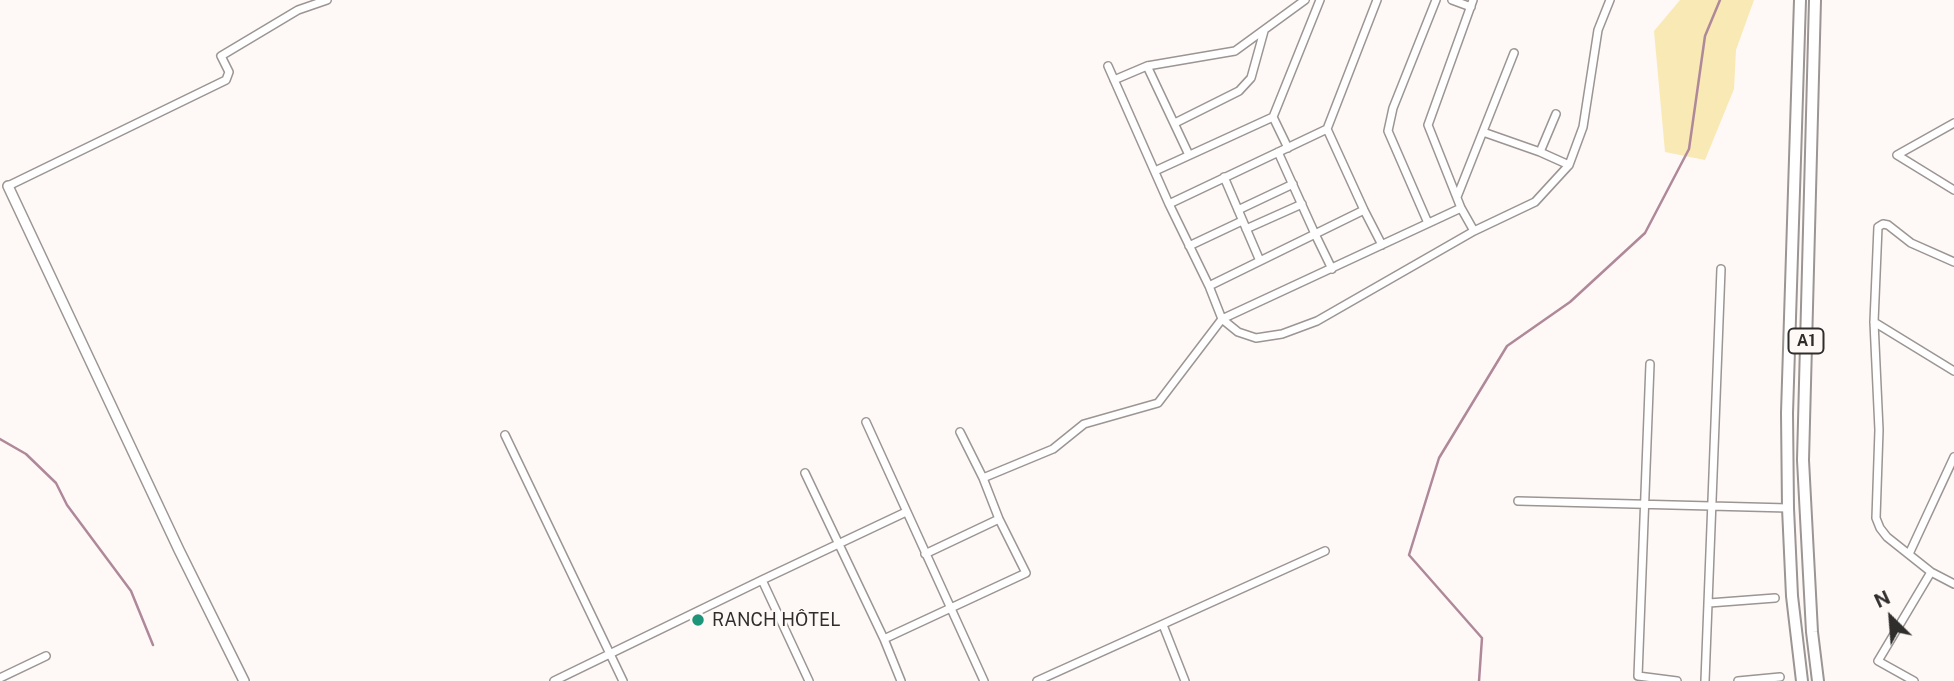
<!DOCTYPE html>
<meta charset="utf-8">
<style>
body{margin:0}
#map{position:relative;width:1954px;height:681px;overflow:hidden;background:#fef9f7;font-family:"Public Sans",sans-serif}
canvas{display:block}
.north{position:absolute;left:1856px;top:583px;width:70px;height:70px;-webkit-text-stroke:5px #fef9f7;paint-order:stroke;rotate:335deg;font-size:19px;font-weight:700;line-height:28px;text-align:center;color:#302e2d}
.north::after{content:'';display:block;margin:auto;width:24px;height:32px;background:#302e2d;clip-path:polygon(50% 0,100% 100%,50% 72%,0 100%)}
</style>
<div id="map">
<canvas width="1954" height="681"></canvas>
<div class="north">N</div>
</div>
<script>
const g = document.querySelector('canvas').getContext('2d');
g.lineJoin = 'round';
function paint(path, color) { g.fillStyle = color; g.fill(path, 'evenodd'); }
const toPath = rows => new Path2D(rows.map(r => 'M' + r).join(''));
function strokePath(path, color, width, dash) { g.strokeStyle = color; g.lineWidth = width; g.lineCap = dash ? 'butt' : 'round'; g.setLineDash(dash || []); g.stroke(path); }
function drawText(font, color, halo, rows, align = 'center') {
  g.font = font + ' "Public Sans",sans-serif'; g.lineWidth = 5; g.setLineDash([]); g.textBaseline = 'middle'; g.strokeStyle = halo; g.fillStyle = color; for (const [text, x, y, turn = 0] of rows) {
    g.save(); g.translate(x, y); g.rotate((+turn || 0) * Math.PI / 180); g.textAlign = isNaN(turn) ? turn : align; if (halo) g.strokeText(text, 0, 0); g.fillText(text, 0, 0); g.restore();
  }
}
const green = toPath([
 [1680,0,1754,0,1736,50,1734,89,1705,160,1665,152,1654,31]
]);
const stream = toPath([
 [0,439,26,454,56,483,67,505,131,591,153,645],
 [1479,681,1482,638,1409,555,1439,458,1507,346,1570,302,1645,233,1689,149,1705,36,1720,0]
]);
const minor = toPath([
 [1452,0,1471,7],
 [1473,0,1428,125,1461,208,1474,231],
 [1108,66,1169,204,1209,286,1222,319,1238,332,1256,338,1282,334,1317,321,1474,231,1535,202,1569,165,1583,127,1598,30,1610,0],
 [1147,66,1189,155],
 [1114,80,1147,66,1235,51,1305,0],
 [1273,117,1288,148],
 [1175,123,1239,91,1251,78,1264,31],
 [1954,123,1897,155,1954,190],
 [1327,129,1364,210,1382,245],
 [1483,132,1540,152,1569,165],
 [1278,152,1315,234,1332,269],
 [1540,152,1556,114],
 [1155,171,1273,117,1320,0],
 [1224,177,1260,261],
 [8,186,226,80,229,72,221,56,298,10,327,0],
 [1457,197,1514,53],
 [1169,204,1327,129,1377,0],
 [1238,210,1293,184],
 [1428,223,1388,131,1393,108,1436,0],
 [1246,229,1302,204],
 [1189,246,1242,221],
 [1954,262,1911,243,1888,225,1883,224,1878,227,1874,322,1879,430,1876,518,1880,528,1887,537,1931,572,1954,584],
 [1209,286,1364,210],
 [1874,322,1954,371],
 [1650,364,1638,676,1677,681],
 [866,422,984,681],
 [505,435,623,681],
 [805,473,884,639,901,681],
 [983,478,1053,449,1084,424,1158,403,1222,319,1461,208],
 [1518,501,1788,508],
 [925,554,999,519],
 [1909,554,1954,457],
 [762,580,809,681],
 [1709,603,1775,598],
 [1163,625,1185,681],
 [884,639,1026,573,999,519,983,478,960,432],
 [0,678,46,656],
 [554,681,762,580,906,512],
 [1037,681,1325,551],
 [1705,681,1721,269],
 [1738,681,1780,677],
 [1914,681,1878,661,1931,572]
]);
const tertiary = toPath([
 [8,186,179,550,244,681]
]);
const primary = toPath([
 [1800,0,1787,413,1788,508,1792,596,1802,681],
 [1815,0,1803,460,1812,632,1818,681]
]);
const markers = [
 [698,620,7,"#1d957a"]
];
const shields = [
 [1806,341,35]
];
const shieldNames = [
 ["A1",1806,341]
];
const poiNames = [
 ["RANCH HÔTEL",712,620]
];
paint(green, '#f8e9b5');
strokePath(stream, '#af889a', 2.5);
strokePath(minor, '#9b9593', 10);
strokePath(tertiary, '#9b9593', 12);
strokePath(primary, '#9b9593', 14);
strokePath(minor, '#fff', 7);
strokePath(tertiary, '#fff', 9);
strokePath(primary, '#fff', 10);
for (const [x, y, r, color] of markers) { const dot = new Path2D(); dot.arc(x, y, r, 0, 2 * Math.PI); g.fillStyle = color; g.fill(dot); strokePath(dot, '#fef9f7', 2.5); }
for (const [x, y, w] of shields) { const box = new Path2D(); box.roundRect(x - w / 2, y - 12.5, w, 25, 5); g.fillStyle = '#fef9f7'; g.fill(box); strokePath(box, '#302e2d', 2); }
drawText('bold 16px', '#302e2d', null, shieldNames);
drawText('18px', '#302e2d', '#fef9f7', poiNames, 'left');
</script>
